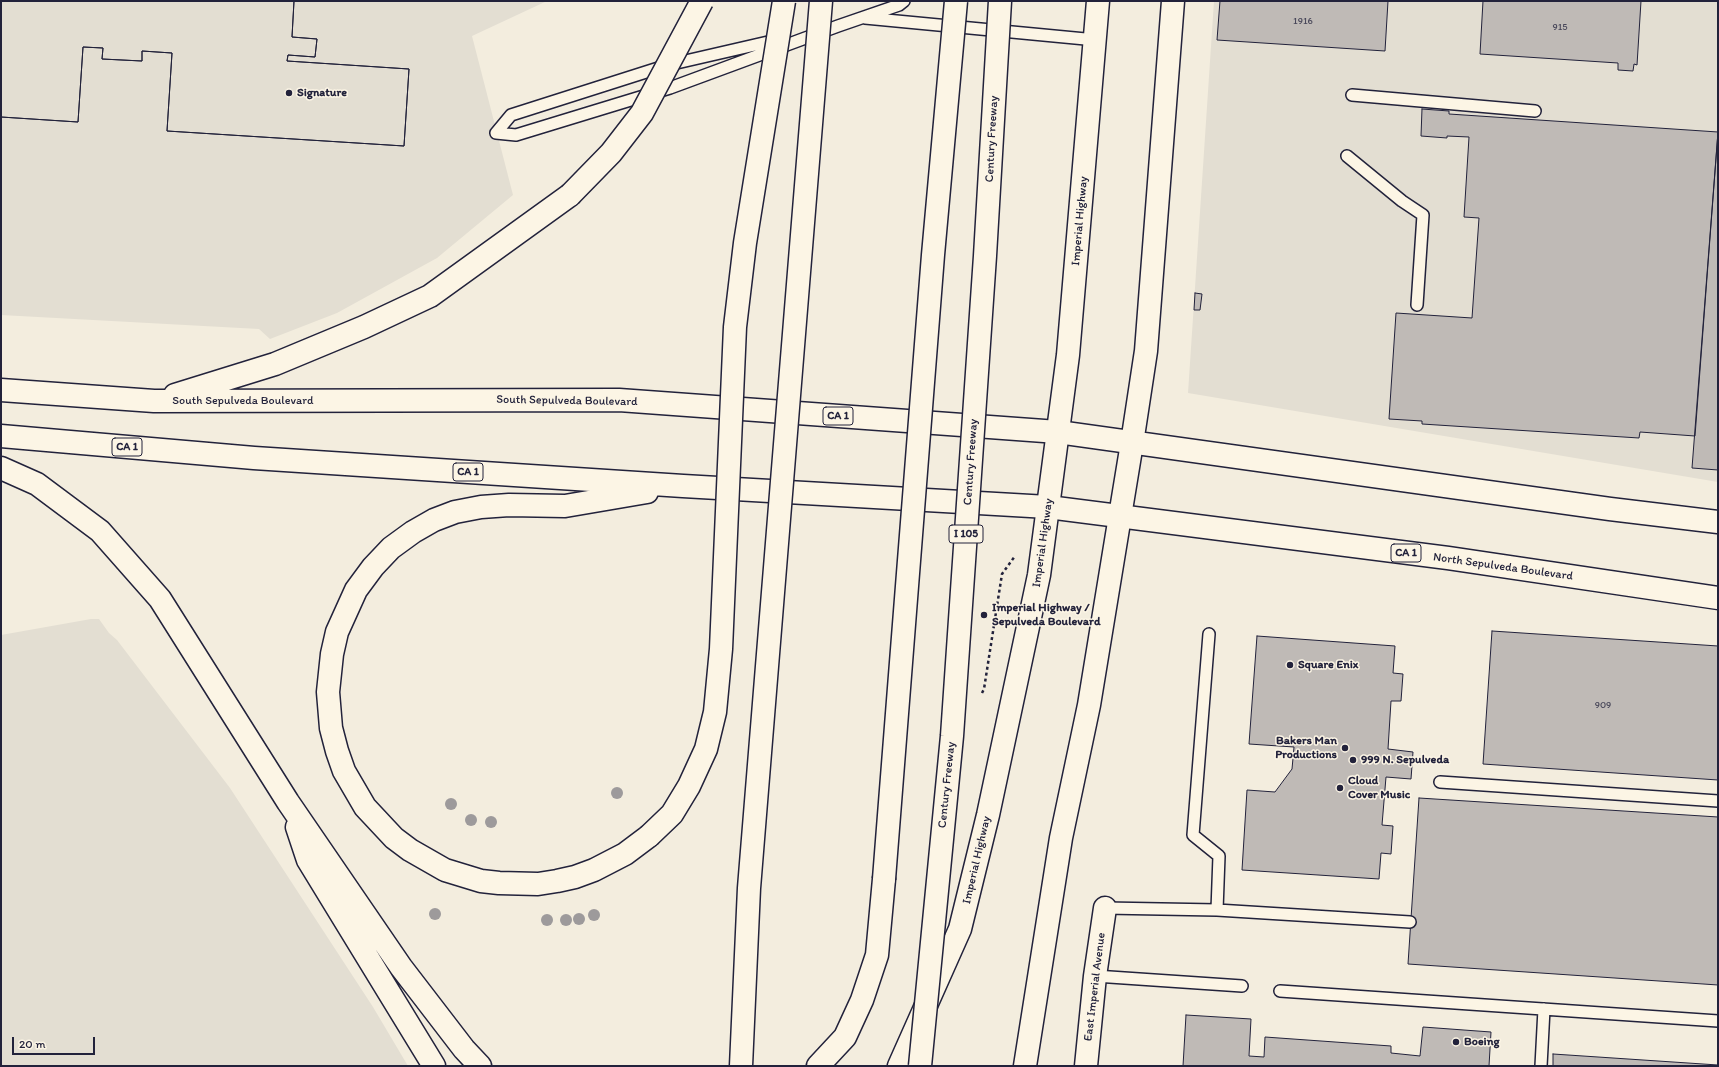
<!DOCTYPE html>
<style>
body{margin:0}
#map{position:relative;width:1719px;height:1067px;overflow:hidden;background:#f3edde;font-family:Itim,sans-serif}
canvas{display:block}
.frame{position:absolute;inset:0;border:2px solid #22223b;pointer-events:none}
.scale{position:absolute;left:12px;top:1037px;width:83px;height:18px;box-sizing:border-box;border:2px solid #22223b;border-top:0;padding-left:5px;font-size:12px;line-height:14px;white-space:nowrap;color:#22223b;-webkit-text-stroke:3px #fcf5e5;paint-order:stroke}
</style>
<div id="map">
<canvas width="1719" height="1067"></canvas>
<div class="frame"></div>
<div class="scale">20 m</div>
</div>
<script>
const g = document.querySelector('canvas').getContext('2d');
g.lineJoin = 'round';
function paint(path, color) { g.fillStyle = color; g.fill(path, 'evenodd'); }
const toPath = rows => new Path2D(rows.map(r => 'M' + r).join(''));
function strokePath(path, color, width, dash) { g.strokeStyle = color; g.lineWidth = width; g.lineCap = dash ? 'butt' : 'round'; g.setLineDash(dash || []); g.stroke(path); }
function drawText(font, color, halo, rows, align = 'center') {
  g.font = font + ' Itim,sans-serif'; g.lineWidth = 3; g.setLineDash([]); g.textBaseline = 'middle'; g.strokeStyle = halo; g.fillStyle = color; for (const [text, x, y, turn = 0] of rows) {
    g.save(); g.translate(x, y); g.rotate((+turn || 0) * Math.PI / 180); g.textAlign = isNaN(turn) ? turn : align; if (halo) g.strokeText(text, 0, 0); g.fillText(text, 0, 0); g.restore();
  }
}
const built = toPath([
 [1,1,547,1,472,36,513,195,437,258,337,313,270,339,259,329,1,315],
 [1214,1,1718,1,1718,482,1188,393],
 [91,619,99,619,109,633,117,640,230,788,373,1007,408,1066,1,1066,1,635]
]);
const building = toPath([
 [1,1,294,1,292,37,317,39,315,57,288,55,287,61,409,69,404,146,167,131,172,53,142,51,142,61,102,59,103,48,83,47,78,122,1,117,1,1],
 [1,1,294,1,292,37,317,39,315,57,288,55,287,61,409,69,404,146,167,131,172,53,142,51,142,61,102,59,103,48,83,47,78,122,1,117,1,1],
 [1220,1,1388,1,1385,51,1217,40,1220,1],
 [1483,1,1641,1,1637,65,1634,64,1633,71,1618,70,1618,63,1480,54,1483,1],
 [1422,109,1449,111,1449,114,1718,132,1695,436,1640,432,1639,438,1422,424,1422,421,1389,419,1396,313,1472,318,1479,218,1464,217,1469,137,1447,136,1447,138,1421,136,1422,109],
 [1718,132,1718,470,1692,468,1718,132],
 [1195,293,1202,294,1200,310,1194,310,1195,293],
 [1492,631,1718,646,1718,780,1483,764,1492,631],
 [1257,636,1395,646,1393,673,1403,674,1401,701,1391,701,1388,749,1413,752,1411,779,1386,777,1382,825,1393,826,1391,854,1381,853,1379,879,1242,870,1247,790,1275,792,1292,769,1294,747,1249,744,1257,636],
 [1419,798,1718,817,1718,985,1408,964,1419,798],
 [1186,1015,1251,1019,1249,1056,1264,1057,1265,1037,1391,1046,1391,1053,1420,1056,1423,1027,1491,1032,1489,1066,1183,1066,1186,1015],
 [1553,1054,1718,1065,1718,1066,1553,1066,1553,1054]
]);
const path = toPath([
 [982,693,984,689,1002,574,1015,556]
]);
const lane = toPath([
 [865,18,1096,40],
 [1352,95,1535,111],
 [496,133,516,135,670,88,838,26,899,5,904,1],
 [496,133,511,115,668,65,781,39],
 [1347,156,1402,201,1423,215,1417,305],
 [1209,634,1193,835,1219,856,1217,910],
 [1440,782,1718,801],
 [1105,908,1217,910,1410,922],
 [1095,976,1242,986],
 [1280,991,1718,1021],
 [1541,1066,1544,1009]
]);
const street = toPath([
 [1086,1066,1095,976,1105,908]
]);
const primary = toPath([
 [899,1066,960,929,988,815,1039,575,1068,355,1098,1],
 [1025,1066,1061,838,1089,705,1132,443]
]);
const highway = toPath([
 [1,390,154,401,619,400,1058,432,1610,509,1718,522],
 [175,395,275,364,364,327,430,296,570,195],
 [1,436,254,458,683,486,1048,507,1448,558,1718,598],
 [1132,443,1146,351,1173,1],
 [1,468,37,484,100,531,160,599,288,802,401,967,464,1049,480,1066],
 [647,492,565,506,509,505,481,507,455,512,434,520,413,532,391,548,373,567,356,590,337,632,332,654,328,692,331,728,337,751,344,771,365,807,394,838,410,850,445,870,481,881,499,883,538,884,557,881,575,877,594,870,625,854,649,836],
 [297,827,308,860,434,1066],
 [818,1066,845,1037,862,1000,877,955,884,879]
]);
const highwayBridge = toPath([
 [570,195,611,153,642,113,702,1],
 [649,836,672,814,689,786,706,749,715,712,721,649,735,327,745,243,784,1],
 [884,879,933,255,956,1],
 [741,1066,749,888,821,1],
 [920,1066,952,736,985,256,1000,1]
]);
const trees = [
 [617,793],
 [451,804],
 [471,820],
 [491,822],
 [435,914],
 [594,915],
 [579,919],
 [547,920],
 [566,920]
];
const markers = [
 [289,93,4,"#22223b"],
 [984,615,4,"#22223b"],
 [1290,665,4,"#22223b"],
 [1345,748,4,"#22223b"],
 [1353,760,4,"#22223b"],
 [1340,788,4,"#22223b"],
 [1456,1042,4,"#22223b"]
];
const numberNames = [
 ["1916",1303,21],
 ["915",1560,27],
 ["909",1603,705]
];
const shields = [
 [838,416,30],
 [127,447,30],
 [468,472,30],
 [966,534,34],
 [1406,553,30]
];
const shieldNames = [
 ["CA 1",838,416],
 ["CA 1",127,447],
 ["CA 1",468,472],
 ["I 105",966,534],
 ["CA 1",1406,553]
];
const poiNames = [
 ["Signature",297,93],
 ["Imperial Highway /",992,608],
 ["Sepulveda Boulevard",992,622],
 ["Square Enix",1298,665],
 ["Bakers Man",1337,741,"right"],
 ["Productions",1337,755,"right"],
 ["999 N. Sepulveda",1361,760],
 ["Cloud",1348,781],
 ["Cover Music",1348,795],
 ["Boeing",1464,1042]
];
const streetNames = [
 ["Century Freeway",992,139,-87],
 ["Imperial Highway",1080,221,-85],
 ["South Sepulveda Boulevard",243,401],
 ["South Sepulveda Boulevard",567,401,1],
 ["Century Freeway",971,462,-86],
 ["Imperial Highway",1043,543,-82],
 ["North Sepulveda Boulevard",1503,567,8],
 ["Century Freeway",947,785,-84],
 ["Imperial Highway",977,860,-77],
 ["East Imperial Avenue",1095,987,-83]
];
paint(built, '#e3ded2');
paint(building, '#bfbab6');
strokePath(building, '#22223b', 1);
strokePath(lane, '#22223b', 14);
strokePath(street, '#22223b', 25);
strokePath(primary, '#22223b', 25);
strokePath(highway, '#22223b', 25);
strokePath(path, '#22223b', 2.5, [3, 3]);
strokePath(lane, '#fcf5e5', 11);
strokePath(street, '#fcf5e5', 22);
strokePath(primary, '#fcf5e5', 22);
strokePath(highway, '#fcf5e5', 22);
strokePath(highwayBridge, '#22223b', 25, []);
strokePath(highwayBridge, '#fcf5e5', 22);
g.fillStyle = '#9d9a9b';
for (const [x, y] of trees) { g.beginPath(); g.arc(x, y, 6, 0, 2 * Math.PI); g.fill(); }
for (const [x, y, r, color] of markers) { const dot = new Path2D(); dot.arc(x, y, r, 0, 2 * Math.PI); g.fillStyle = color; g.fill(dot); strokePath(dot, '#fcf5e5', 1.5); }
drawText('10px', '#49485a', null, numberNames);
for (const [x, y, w] of shields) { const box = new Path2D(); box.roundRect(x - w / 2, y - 9, w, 18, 3); g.fillStyle = '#fcf5e5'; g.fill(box); strokePath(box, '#22223b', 1); }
drawText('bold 11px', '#22223b', null, shieldNames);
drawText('bold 12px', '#22223b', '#fcf5e5', poiNames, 'left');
drawText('12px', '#22223b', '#fcf5e5', streetNames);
</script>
